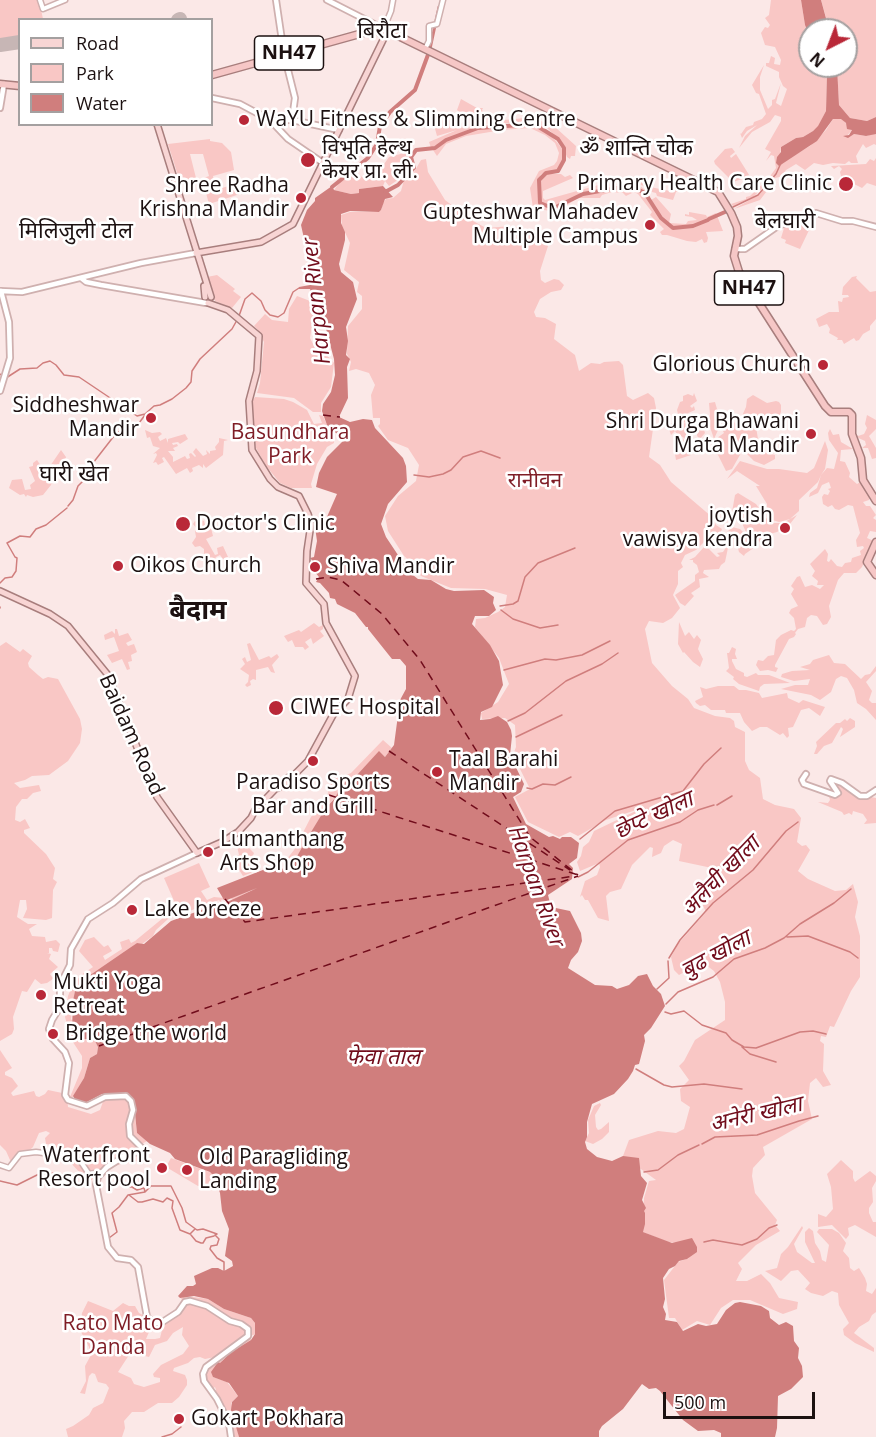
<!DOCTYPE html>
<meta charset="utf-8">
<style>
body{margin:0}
#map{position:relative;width:876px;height:1437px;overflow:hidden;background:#fbe8e7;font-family:"Open Sans",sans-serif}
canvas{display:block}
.legend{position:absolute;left:18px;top:18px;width:195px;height:108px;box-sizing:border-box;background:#fff;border:2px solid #a4a0a0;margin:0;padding:8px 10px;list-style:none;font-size:18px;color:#1c1111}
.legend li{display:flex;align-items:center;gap:12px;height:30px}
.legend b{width:30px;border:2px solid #a4a0a0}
.north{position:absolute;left:798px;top:18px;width:60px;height:60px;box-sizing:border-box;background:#fff;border:2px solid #a4a0a0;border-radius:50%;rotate:222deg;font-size:16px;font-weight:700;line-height:24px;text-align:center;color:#1c1111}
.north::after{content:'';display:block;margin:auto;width:21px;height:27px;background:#b92838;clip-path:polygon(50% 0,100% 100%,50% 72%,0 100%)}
.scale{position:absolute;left:663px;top:1392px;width:152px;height:27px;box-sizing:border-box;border:3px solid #1c1111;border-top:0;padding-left:8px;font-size:18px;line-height:21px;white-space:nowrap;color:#1c1111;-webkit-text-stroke:4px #fff;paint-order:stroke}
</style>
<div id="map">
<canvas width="876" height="1437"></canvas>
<ul class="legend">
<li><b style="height:8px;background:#f8d5d4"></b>Road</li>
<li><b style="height:16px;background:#f9c7c5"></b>Park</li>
<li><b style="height:16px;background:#d07e7d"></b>Water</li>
</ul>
<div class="north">N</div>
<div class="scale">500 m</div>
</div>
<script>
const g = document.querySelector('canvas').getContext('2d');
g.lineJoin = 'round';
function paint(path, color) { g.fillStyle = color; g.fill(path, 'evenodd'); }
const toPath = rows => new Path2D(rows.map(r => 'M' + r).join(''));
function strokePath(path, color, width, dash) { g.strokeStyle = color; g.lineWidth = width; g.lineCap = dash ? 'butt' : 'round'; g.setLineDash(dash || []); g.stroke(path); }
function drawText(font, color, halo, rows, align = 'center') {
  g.font = font + ' "Open Sans","Noto Sans Devanagari",sans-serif'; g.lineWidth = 5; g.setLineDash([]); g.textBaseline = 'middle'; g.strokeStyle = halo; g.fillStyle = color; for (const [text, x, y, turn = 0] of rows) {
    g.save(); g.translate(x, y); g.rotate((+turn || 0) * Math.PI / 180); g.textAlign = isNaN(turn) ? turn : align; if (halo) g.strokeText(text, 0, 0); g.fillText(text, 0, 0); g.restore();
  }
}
const green = toPath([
 [0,0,39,0,43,19,20,20,19,37,0,40],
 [771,0,801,0,805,25,810,37,810,66,825,66,827,74,826,111,818,127,813,131,803,137,796,138,781,147,779,164,810,146,826,130,833,119,841,118,852,130,846,137,854,134,866,136,876,133,876,145,874,144,866,148,863,144,856,156,858,163,851,163,849,161,845,164,833,163,823,165,814,163,805,170,796,164,786,170,783,174,784,176,775,178,774,184,771,184,770,187,760,200,734,209,760,194,770,181,753,197,733,206,731,204,746,199,746,197,750,196,768,179,776,168,774,156,771,155,766,161,771,152,765,149,781,121,781,117,775,115,770,122,752,132,739,148,745,136,757,125,747,131,742,138,740,133,741,134,746,127,753,125,754,122,762,119,766,114,759,94,756,93,752,85,764,65,760,77,760,90,768,109,772,105,772,100,775,99,781,83,776,103,781,106,787,89,783,86,779,77,779,72,766,66,766,63,769,63,771,56,775,58,774,64,780,65,781,60,775,47,765,45,761,33,765,27,768,28,770,25,765,18,769,15],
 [821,0,876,0,876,117,867,121,850,118,839,105,837,66,846,66,846,30,826,30,827,21],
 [461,99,477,108,483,108,482,110,488,117,494,118,494,121,525,118,555,124,555,127,576,146,575,156,571,156,570,159,567,157,561,141,548,129,526,122,480,125,446,139,479,129,496,127,528,124,543,129,556,141,563,150,562,163,558,170,541,174,538,181,541,180,547,174,561,174,565,177,570,175,573,178,543,191,543,198,545,200,602,184,627,183,640,185,641,182,650,187,670,191,674,186,681,182,684,188,682,192,676,192,673,200,657,196,656,193,652,192,647,187,641,185,640,186,649,193,651,200,656,197,671,214,669,223,686,224,688,221,697,220,692,217,685,216,685,214,689,215,689,212,706,215,707,217,716,213,723,231,706,232,708,238,707,242,704,243,702,239,696,242,687,241,667,235,662,235,660,232,664,229,650,215,652,212,638,194,634,192,626,196,623,193,612,192,602,195,600,198,578,198,556,212,533,208,530,188,539,171,554,165,557,161,559,153,555,143,545,135,530,128,502,130,466,136,446,144,437,156,433,150,445,141,431,148,429,142,457,130,437,136,434,125,447,118,457,127,463,122,461,114,457,110],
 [210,139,210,141,222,143,231,152,234,170,213,176,215,187,205,190,201,179,209,176,203,154,190,154,196,178,180,182,168,144],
 [732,148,735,152,730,156,731,158,736,154,756,186,750,192,742,179,733,182,715,164,714,161,725,149],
 [408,152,410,153,408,169,401,175,399,179,389,186,385,181,383,186,359,189,359,193,351,194,334,190,340,182,349,177,359,175,367,180,380,170,389,157],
 [876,158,876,186,867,183,862,188,848,181,843,183,844,179,841,176,840,172,842,169,839,166,834,169,831,166,866,164,870,159,874,161],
 [426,159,428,172,445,200,473,221,486,228,512,226,534,231,542,237,548,246,540,271,541,280,545,283,554,279,559,280,564,285,561,290,551,292,540,299,534,312,536,317,545,318,556,324,554,339,575,355,579,371,591,363,600,364,604,362,619,361,623,365,627,396,633,400,648,393,654,398,656,408,649,457,660,465,671,482,712,517,716,525,722,529,718,540,715,542,707,539,696,550,685,555,681,563,683,567,678,571,678,584,673,595,680,608,672,618,663,623,649,621,645,629,652,663,672,686,688,699,694,708,715,716,730,718,734,721,735,727,745,732,745,761,749,770,760,778,763,799,775,805,794,809,801,818,797,842,802,846,806,845,810,850,798,871,808,879,835,891,846,890,853,884,858,902,855,917,860,936,860,977,851,991,834,1027,830,1026,826,1037,821,1036,820,1041,824,1044,823,1071,831,1085,823,1087,816,1078,810,1083,808,1101,812,1119,763,1147,765,1155,753,1168,752,1176,755,1193,777,1220,775,1225,780,1231,756,1245,738,1263,742,1269,736,1281,747,1281,761,1274,770,1283,779,1298,798,1302,797,1309,783,1314,750,1300,733,1300,721,1308,710,1325,697,1321,682,1330,675,1318,669,1318,664,1280,678,1262,689,1258,676,1243,667,1242,643,1232,644,1198,649,1181,656,1180,623,1156,629,1140,658,1131,676,1133,684,1129,690,1107,681,1101,680,1089,689,1080,679,1066,684,1061,695,1040,725,1020,725,1002,720,982,714,971,702,962,679,975,674,970,671,957,678,944,706,912,700,899,715,881,712,868,679,861,682,844,673,840,664,846,661,853,652,857,653,848,650,847,632,865,621,889,610,892,606,896,609,921,598,918,588,900,585,900,582,895,580,897,585,881,597,875,600,867,599,863,580,871,577,862,581,856,583,847,589,842,594,831,642,808,606,820,578,836,570,832,559,837,528,822,515,797,530,789,513,755,516,747,515,725,505,718,482,719,481,713,498,702,509,684,499,658,475,627,476,619,485,618,498,612,505,607,507,595,485,589,451,588,421,576,411,562,404,556,388,531,385,516,398,496,416,481,419,465,408,448,388,440,378,426,380,424,380,418,373,418,371,395,375,385,369,373,356,369,349,371,351,362,347,354,348,326,362,309,362,296,357,292,359,282,344,270,350,243,342,226,341,215,350,212,379,212,381,210,383,203,386,199,393,198,401,191,404,180,413,174,421,160],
 [238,183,240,194,209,204,206,193],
 [798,219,811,226,800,249,785,243,786,240,781,238,785,225],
 [217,275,235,289,233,291,241,297,232,308,215,301,207,277],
 [857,276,856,278,870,292,876,291,876,319,870,326,870,330,863,334,859,340,856,341,854,338,844,344,842,340,837,340,838,338,829,333,830,329,827,324,819,327,816,319,829,312,839,312,838,301,842,302,843,298,849,297,848,295,842,295,843,287,852,277],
 [297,296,318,304,320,315,313,319,310,338,315,348,323,351,334,363,331,387,321,403,321,412,313,412,294,398,257,393,260,383,264,342,258,330,254,326,265,314,272,320,288,322,289,309],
 [694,393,697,401,690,406,692,408,694,406,695,410,686,414,688,419,684,423,688,425,695,420,695,428,690,428,690,434,686,437,689,438,689,452,691,455,676,460,675,454,678,453,684,438,681,436,679,439,674,437,677,434,675,431,671,435,668,426,673,422,680,422,677,410,680,402,683,401,683,396,688,394,693,396],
 [753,395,767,403,776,401,779,402,781,405,781,412,775,424,756,427,759,445,762,445,762,450,766,453,775,455,775,459,764,465,754,461,747,454,741,453,732,469,726,471,718,455,714,454,717,438,724,433,723,431,726,431,724,427,728,419,731,420,742,428,742,416,746,407,747,399],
 [255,397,284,399,293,402,307,410,314,424,322,423,319,415,323,416,327,425,334,432,334,443,327,447,317,464,311,484,312,488,291,488,280,483,266,466,256,448,254,437,251,403],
 [715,402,717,409,723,413,723,417,720,420,722,422,720,425,722,428,718,430,714,439,709,424,706,425,706,427,703,427,705,433,699,440,697,435,699,424,707,421,710,415,709,403],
 [867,415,876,420,876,429,869,436,876,448,876,458,872,459,868,448,862,448,866,445,865,441,854,436,854,433,858,436,864,434,867,428,865,424],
 [830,429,833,435,839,434,841,442,853,449,841,450,840,461,845,462,850,473,849,477,857,484,862,481,871,495,869,500,863,502,866,506,870,506,876,515,873,518,876,520,876,532,870,531,867,538,874,541,862,567,856,573,844,573,838,580,829,606,831,617,827,624,823,625,817,616,811,615,807,618,805,627,798,629,795,633,796,634,794,637,789,639,775,665,775,667,778,668,776,672,768,670,760,671,756,665,758,660,763,661,768,656,774,655,776,640,781,635,791,630,794,631,796,629,794,618,789,613,791,609,798,606,791,594,794,589,791,586,797,577,800,576,805,587,812,585,820,589,824,585,817,585,818,581,812,576,815,571,810,564,825,549,828,554,827,561,829,562,831,559,837,566,842,567,845,563,851,562,852,558,861,555,860,551,864,548,863,546,857,547,856,540,860,533,853,506,848,505,839,510,835,509,832,505,828,507,823,504,822,497,824,494,828,495,830,491,828,489,831,488,829,482,822,485,818,493,809,497,810,493,817,488,821,475,818,482,799,500,799,511,790,519,779,522,769,519,767,513,767,504,756,486,760,486,737,471,727,479,740,461,767,469,779,469,807,473,814,468,825,441,828,450,825,469,821,475,827,468,834,469,838,453,829,440,828,433],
 [145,430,152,433,160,432,162,434,158,437,160,441,166,438,168,443,168,439,185,434,188,439,180,444,178,442,172,443,173,445,177,444,178,446,173,448,175,451,168,451,173,457,173,462,185,456,187,459,190,458,189,454,191,453,195,457,196,456,193,452,196,448,203,456,207,454,206,450,210,454,210,451,216,450,215,447,219,442,219,438,228,440,224,441,223,455,206,468,203,464,203,468,199,465,192,468,193,471,190,473,187,468,176,474,164,457,162,458,164,462,158,465,156,462,153,463,157,455,156,453,153,454,160,448,153,446,150,437,147,438],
 [61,450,66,457,63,468,55,472,51,485,43,495,33,497,27,495,26,497,24,494,20,495,9,488,12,480,22,479,25,490,31,489,30,485,35,481,29,467,33,466,33,463,37,460,43,469,46,467,48,469],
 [738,493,756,504,767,519,774,523,783,523,797,515,790,524,777,532,763,536,764,542,761,545,759,541,753,543,750,541,748,546,755,547,745,554,744,556,739,552,736,541,734,539,727,540,724,546,721,547,727,532,732,527,740,529,748,537,742,523,748,521,745,518,741,519,739,513,743,512,743,509,740,508,726,520,723,520,732,512,735,495],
 [201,520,204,521,205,525,210,524,213,536,206,539,215,555,218,554,217,548,223,546,228,557,223,559,220,555,216,557,212,563,208,564,204,558,204,549,200,546,195,547,192,543,196,537,195,531,197,529,193,524,195,521,201,525],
 [729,543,725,562,721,565,719,569,704,570,703,573,709,577,699,579,700,587,691,593,694,596,685,606,680,603,675,595,695,581,695,575,699,572,697,565,693,562,693,560,689,560,695,557,704,547,707,547,717,557,720,556,717,553,723,552],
 [679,622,685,636,689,632,694,639,697,635,701,640,698,649,703,659,700,667,693,662,684,652,683,653,678,644],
 [314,623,319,627,323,625,323,629,320,631,324,636,313,644,311,638,305,642,309,647,305,650,303,647,295,647,292,640,288,642,284,636,299,630,301,632],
 [115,629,117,629,119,636,128,633,132,640,126,643,128,646,134,644,137,652,131,655,132,661,128,662,130,669,127,670,122,659,112,663,107,655,119,651,114,637,105,640,104,635,112,631,115,634],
 [6,642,20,652,23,649,32,656,28,663,29,667,38,675,43,679,48,677,58,679,80,719,82,729,80,743,68,761,49,775,32,776,25,780,14,783,20,788,39,785,41,791,33,793,27,799,22,799,16,807,15,820,20,822,25,819,30,828,24,830,24,833,46,854,55,868,53,879,57,882,53,890,52,918,46,920,23,918,27,909,26,900,20,900,17,917,28,924,37,924,29,929,32,936,45,937,46,942,56,940,60,944,58,952,53,951,52,948,49,948,49,953,47,953,51,954,49,959,58,967,50,974,52,977,59,972,60,974,47,983,41,984,35,979,27,992,22,991,13,1017,14,1029,12,1034,0,1041,0,646],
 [250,643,259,660,269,656,271,658,277,654,279,657,272,665,275,673,271,672,268,667,256,670,256,680,253,679,250,681,251,685,247,687,245,685,248,682,249,675,240,669,245,664,242,659,245,657,247,662,251,660,247,644],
 [732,647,736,649,735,654,737,659,732,659,732,661,736,669,744,673,744,676,747,677,756,673,758,675,769,675,790,683,764,684,760,687,759,691,739,684,733,679,734,677,726,671,729,668,727,653,729,653],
 [829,655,834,663,845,664,861,679,865,675,870,674,876,666,876,671,866,682,872,691,869,700,872,703,876,703,876,720,866,709,857,703,854,690,847,678,841,676,836,679,831,692,820,700,811,695,781,689,795,685,808,685,810,679,794,681,781,677,782,674,792,671,810,670,800,667,810,664,813,660],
 [718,686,734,686,739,690,746,690,759,693,762,698,787,693,788,698,799,703,803,700,825,707,820,716,809,708,801,710,793,727,788,728,789,736,787,738,783,733,780,735,767,727,760,727,752,731,744,722,740,713,726,713,725,710,711,710,705,705,700,706,696,703,695,701,703,697,700,687,706,689],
 [850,718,855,721,855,727,840,737,843,729,841,727,832,743,824,746,817,754,814,754,817,746,816,742,836,723,840,723,845,719,847,721],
 [383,740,392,748,385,757,379,752,356,776,342,784,337,795,325,809,294,862,290,860,284,866,287,873,232,900,231,898,221,900,226,911,219,900,168,919,156,930,153,936,142,944,137,943,75,991,71,1019,87,1040,94,1039,98,1047,97,1054,90,1058,84,1078,73,1097,70,1097,82,1068,82,1056,71,1039,65,1017,68,996,72,986,81,975,93,967,79,951,85,940,94,937,104,947,108,945,112,951,103,956,105,960,122,949,120,942,129,939,131,943,135,941,163,918,178,910,164,878,199,863,210,887,201,891,207,900,214,897,224,898,284,871,283,864,294,850,311,817,327,796,331,784,337,773,344,776,351,773],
 [832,781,843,785,852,793,876,798,876,823,864,824,867,820,863,814,853,811,852,815,849,813,844,815,842,812,818,802,828,803,830,800,829,796,822,792,839,795],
 [245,844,254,853,251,860,253,864,257,864,261,869,243,876,234,862,236,860,235,857,239,855,237,846],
 [0,1050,12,1068,5,1072,5,1075,12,1078,18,1086,11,1093,13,1096,34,1091,36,1096,39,1097,45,1094,48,1090,67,1094,68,1107,91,1114,100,1110,104,1099,133,1099,137,1133,147,1141,140,1145,141,1150,134,1155,147,1156,145,1163,137,1161,133,1163,127,1162,112,1167,91,1180,86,1179,66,1158,61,1155,55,1145,46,1144,45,1138,50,1133,46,1131,39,1133,33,1147,29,1151,19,1153,11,1161,10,1160,6,1151,0,1145],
 [600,1103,601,1105,595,1115,596,1127,598,1130,601,1129,609,1122,609,1132,602,1139,593,1144,585,1141,589,1133,588,1120,594,1106],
 [171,1158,212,1173,216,1184,198,1186,166,1167],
 [841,1160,853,1171,853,1178,855,1182,870,1171,876,1176,876,1181,872,1188,873,1202,869,1208,869,1213,873,1222,876,1222,876,1237,855,1225,848,1228,849,1235,846,1239,832,1225,818,1227,818,1214,826,1217,833,1209,831,1187,827,1174],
 [802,1226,803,1228,794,1244,797,1252,812,1263,815,1263,805,1242,805,1232,809,1228,813,1231,815,1243,820,1251,822,1260,826,1262,829,1245,817,1232,819,1229,832,1229,839,1233,846,1243,843,1251,849,1258,850,1268,854,1271,859,1268,865,1278,867,1284,866,1291,872,1294,876,1288,876,1312,872,1315,869,1321,859,1327,854,1333,874,1348,874,1352,855,1343,844,1335,843,1329,849,1323,839,1305,838,1293,832,1291,823,1296,811,1293,805,1289,810,1283,798,1270,791,1271,781,1281,765,1271,777,1268,781,1254,788,1247],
 [186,1296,208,1299,224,1309,251,1318,255,1323,255,1334,251,1336,251,1340,223,1359,213,1377,227,1382,238,1396,231,1403,239,1437,232,1437,231,1424,217,1398,220,1396,216,1396,213,1393,216,1390,215,1387,211,1390,205,1382,205,1371,247,1335,215,1357,205,1359,200,1357,194,1358,188,1363,174,1368,173,1371,185,1375,187,1380,187,1385,179,1397,172,1403,158,1403,144,1412,132,1412,124,1421,125,1428,122,1437,68,1437,66,1429,73,1426,89,1415,93,1408,103,1403,109,1388,106,1384,98,1382,95,1374,92,1373,89,1376,85,1394,80,1393,86,1381,85,1366,91,1355,89,1347,80,1330,82,1313,88,1301,113,1311,123,1303,129,1306,135,1306,139,1313,143,1315,152,1325,146,1339,155,1339,160,1338,163,1326,184,1305,181,1298],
 [183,1327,182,1335,189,1346,183,1354,161,1365,153,1374,154,1377,160,1378,160,1382,144,1387,134,1384,131,1378,118,1372,129,1355,137,1354,149,1357,155,1345,167,1341,173,1333]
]);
const water = toPath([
 [801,0,821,0,827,22,826,30,810,30,810,37,805,25],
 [825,66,837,66,839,105,850,118,867,121,876,117,876,134,866,136,854,134,848,138,843,136,849,135,852,130,847,129,846,123,841,119,833,119,817,141,779,166,776,163,777,157,781,152,781,147,796,138,803,137,813,131,818,126,826,111,827,74],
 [332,186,334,190,351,194,359,193,359,189,383,186,393,197,385,199,381,210,379,212,350,211,341,214,341,223,345,232,345,240,339,264,341,272,353,282,357,299,346,327,348,341,346,355,350,359,347,367,348,398,339,417,350,422,363,419,372,420,375,428,403,458,406,466,407,482,388,504,381,524,386,537,398,555,406,563,406,567,409,572,418,579,431,580,446,589,454,591,484,590,494,597,493,603,496,610,489,616,475,616,472,624,490,645,499,661,503,685,492,707,481,712,480,720,490,719,498,716,507,722,511,730,512,736,510,755,524,784,521,792,513,797,526,824,549,837,553,836,560,839,562,837,571,837,579,843,577,858,569,864,573,868,572,879,548,895,551,907,570,911,581,933,582,941,578,952,571,960,568,968,595,985,612,986,617,989,629,985,638,976,647,974,653,986,661,994,665,1006,651,1028,644,1035,645,1041,639,1064,635,1065,633,1071,628,1079,614,1094,592,1104,587,1122,587,1137,585,1142,587,1149,597,1157,612,1161,623,1156,639,1158,641,1176,647,1183,642,1200,646,1208,644,1211,645,1213,645,1224,643,1232,672,1243,692,1238,697,1247,697,1252,687,1259,679,1261,675,1266,669,1269,663,1278,665,1299,663,1307,666,1314,665,1320,677,1322,683,1331,698,1324,706,1326,717,1324,726,1310,735,1303,740,1302,761,1306,769,1311,770,1318,779,1325,786,1322,793,1326,794,1341,799,1348,798,1358,802,1366,803,1377,791,1389,778,1396,777,1428,775,1437,721,1437,721,1433,714,1430,698,1431,683,1420,660,1391,656,1388,649,1389,642,1384,623,1409,602,1426,599,1431,599,1437,239,1437,231,1410,232,1402,238,1396,229,1383,213,1377,211,1372,218,1362,220,1363,230,1353,251,1340,255,1334,255,1323,251,1318,224,1309,208,1299,194,1296,180,1298,178,1296,187,1286,193,1286,196,1284,194,1276,212,1268,218,1268,224,1271,233,1266,232,1261,225,1256,229,1229,222,1211,220,1193,214,1176,210,1172,175,1159,170,1153,150,1144,137,1133,134,1104,129,1095,118,1093,102,1094,85,1103,76,1101,73,1096,84,1078,90,1058,97,1054,98,1047,94,1039,78,1039,72,1029,73,1001,75,991,83,980,137,943,144,944,171,921,204,909,215,902,223,904,257,888,227,900,224,900,217,888,273,866,280,865,286,874,295,868,293,865,295,860,305,842,325,809,335,798,342,784,356,776,379,751,385,757,394,745,400,700,406,689,406,666,400,659,392,659,368,629,368,627,366,627,355,613,337,604,335,599,330,598,329,593,320,583,316,582,319,577,314,571,317,566,310,558,314,557,317,541,315,527,323,526,337,494,316,487,319,473,327,457,344,440,327,425,322,411,323,404,331,392,335,375,334,359,320,306,313,299,310,289,299,289,299,287,310,285,309,261,301,225,307,210,315,201,315,198]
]);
const stream = toPath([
 [733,207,758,195,776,174,781,163],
 [239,316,245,299,252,293,261,301,265,310,270,315,278,317,284,313,293,292,299,288],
 [0,374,6,378,20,369,37,368,43,363,50,361,56,365,64,375,79,377,137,416,145,414,154,406,160,405,172,399,186,388,191,382,192,371,200,359,232,329,237,320],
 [414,475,429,477,443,474,451,470,463,457,481,451,500,458],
 [68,506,73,500,78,486,88,476,93,463,114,436,120,431,136,427,145,415],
 [0,583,5,578,12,577,16,571,17,558,15,557,7,543,20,536,30,537,36,529,46,525,67,508],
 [500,606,513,604,518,601,525,577,538,563,575,548],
 [0,607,0,608],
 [501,610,513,619,540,628,558,625],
 [504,670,545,659,556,660,582,655,610,641],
 [508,721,525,713,566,681,602,664,618,653],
 [516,737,562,715],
 [527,788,532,789,543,784,555,785,571,777],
 [717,805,732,796],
 [580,839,615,811,683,791,704,764,721,748],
 [578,877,588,872,628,840,680,822,698,810,714,805],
 [787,937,808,936,850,952,858,958],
 [669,958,680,940,713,903,753,870,786,831,798,822],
 [657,989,669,978,668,961],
 [666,1004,678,992,713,977,734,959,765,948,784,938,800,924,834,903,851,889],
 [665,1012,671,1014,684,1011,702,1025,726,1033,732,1040,744,1047,756,1048,800,1032,813,1031,826,1034],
 [742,1047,750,1054,776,1062],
 [636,1069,664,1085,672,1087,704,1084,742,1089],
 [702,1144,715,1137,757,1135,799,1121,818,1116],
 [644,1172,658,1170,678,1155,699,1145],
 [104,1174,108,1173,116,1177,124,1187,132,1187,137,1190,144,1188,145,1192],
 [0,1181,17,1185,43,1172,89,1178,96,1175],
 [129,1195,138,1202,142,1202,153,1199,163,1202,167,1198,173,1201,172,1208,180,1230,190,1234,195,1229],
 [191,1235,196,1241,201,1243,203,1243,206,1238,214,1236],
 [109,1238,117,1232,112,1213,119,1207,128,1195,145,1192,151,1186,171,1186,182,1208,186,1222,197,1230,203,1229,217,1234,215,1235,219,1239,217,1245,211,1246,210,1249,217,1258,224,1262,224,1271],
 [704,1242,713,1240,742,1245,757,1239,769,1228,777,1225],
 [162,1437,172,1434,181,1427]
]);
const canal = toPath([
 [430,49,439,7]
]);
const river = toPath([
 [332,187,368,158,377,144,380,126,390,112,415,90,429,52],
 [385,192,398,185,414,168,411,157,416,150,435,148,446,140,478,128,534,124,558,139,564,148,564,160,558,171,546,173,539,180,540,203,550,207,556,207,583,194,617,188,635,188,645,193,661,218,673,228,693,226,708,220],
 [709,219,725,212]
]);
const ferry = toPath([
 [323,415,340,417],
 [316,579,328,577,341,580,382,614,420,660,530,837,578,875],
 [389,751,570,870],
 [329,795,578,875],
 [225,899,245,922,575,876],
 [99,1046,578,876]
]);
const runway = toPath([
 [178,20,180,19],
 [0,45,20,42]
]);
const tertiary = toPath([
 [40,0,43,9,65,0],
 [384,28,391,11,393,0],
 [425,49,429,41,429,26,437,24,443,0],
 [0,1165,9,1168,20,1154,36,1152,74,1157,81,1162,89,1174,102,1172]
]);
const secondary = toPath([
 [276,0,284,54,295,98,292,120],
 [327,0,382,28],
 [212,98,240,104,270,120,288,139,323,163],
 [0,108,4,84],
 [271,120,292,120,339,130],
 [735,249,745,249,775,228,794,219,816,213,842,221,853,221,876,227],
 [81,278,86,282,101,285,206,303],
 [0,291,22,292,141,263,196,253],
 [0,391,10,358,9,322,1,291],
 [806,774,802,780,804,784,835,795,838,793,830,781,831,779,842,783,860,796,867,796,876,790],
 [197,853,141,879,113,903,88,919,71,949,70,965,60,985,60,1007,52,1020,49,1029,53,1039,65,1052,69,1063,65,1095,68,1100,87,1106,105,1097,126,1096,131,1101,133,1110,129,1124,130,1136,141,1147,142,1151,126,1155,107,1167,98,1177,96,1185,108,1247,117,1258,131,1260,138,1267,147,1317,154,1323,161,1323,178,1312,185,1302,190,1301,207,1306,230,1321,241,1324,248,1329,248,1336,206,1367,203,1374,204,1381,217,1399,229,1423,231,1437]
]);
const primary = toPath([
 [157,124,211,297],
 [196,253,261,242,293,224,384,38,384,34],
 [204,286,205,297],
 [208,303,228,310,259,336,257,371,249,401,252,450,270,479,278,487,299,496,308,514,311,524,307,551,306,583,324,604,326,623,355,676,348,699,333,715,308,761,287,782,278,788],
 [0,591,50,614,68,626,108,675,157,797,197,853,222,842,238,832,251,818,255,810,282,782,289,777]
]);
const trunk = toPath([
 '379.5 31a3.5 3.5 0 1 1 7 0a3.5 3.5 0 1 1-7 0Z',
 [384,29,718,192,731,213,737,227,738,236,734,256,739,272,825,406,831,412,849,412,852,415,852,434,861,458,863,480,876,501],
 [212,75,381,28],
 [0,84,20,86],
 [876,542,867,562,876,575]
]);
const markers = [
 [244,120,6,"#b92838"],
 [308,160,8,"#b92838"],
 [846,184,8,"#b92838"],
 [301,198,6,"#b92838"],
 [650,225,6,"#b92838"],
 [823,365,6,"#b92838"],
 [151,418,6,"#b92838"],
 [811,434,6,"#b92838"],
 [183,524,8,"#b92838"],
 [785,528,6,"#b92838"],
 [118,566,6,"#b92838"],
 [315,567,6,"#b92838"],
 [276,708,8,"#b92838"],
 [313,761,6,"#b92838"],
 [437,772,6,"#b92838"],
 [208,852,6,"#b92838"],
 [132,910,6,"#b92838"],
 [41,995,6,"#b92838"],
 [53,1034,6,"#b92838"],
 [162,1168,6,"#b92838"],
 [187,1170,6,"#b92838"],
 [179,1419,6,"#b92838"]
];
const shields = [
 [289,53,69],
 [749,288,69]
];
const shieldNames = [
 ["NH47",289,53],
 ["NH47",749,288]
];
const poiNames = [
 ["WaYU Fitness & Slimming Centre",256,120],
 ["विभूति हेल्थ",322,148],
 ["केयर प्रा. ली.",322,172],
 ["Primary Health Care Clinic",832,184,"right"],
 ["Shree Radha",289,186,"right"],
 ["Krishna Mandir",289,210,"right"],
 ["Gupteshwar Mahadev",638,213,"right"],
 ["Multiple Campus",638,237,"right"],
 ["Glorious Church",811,365,"right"],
 ["Siddheshwar",139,406,"right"],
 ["Mandir",139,430,"right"],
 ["Shri Durga Bhawani",799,422,"right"],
 ["Mata Mandir",799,446,"right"],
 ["joytish",773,516,"right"],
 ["vawisya kendra",773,540,"right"],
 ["Doctor's Clinic",196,524],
 ["Oikos Church",130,566],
 ["Shiva Mandir",327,567],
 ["CIWEC Hospital",290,708],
 ["Taal Barahi",449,760],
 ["Mandir",449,784],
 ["Paradiso Sports",313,783,"center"],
 ["Bar and Grill",313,807,"center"],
 ["Lumanthang",220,840],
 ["Arts Shop",220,864],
 ["Lake breeze",144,910],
 ["Mukti Yoga",53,983],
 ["Retreat",53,1007],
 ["Bridge the world",65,1034],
 ["Waterfront",150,1156,"right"],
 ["Resort pool",150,1180,"right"],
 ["Old Paragliding",199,1158],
 ["Landing",199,1182],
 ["Gokart Pokhara",191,1419]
];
const parkNames = [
 ["Basundhara",290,433],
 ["Park",290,457],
 ["रानीवन",535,481],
 ["Rato Mato",113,1324],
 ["Danda",113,1348]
];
const streetNames = [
 ["Baidam Road",131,735,66]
];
const neighbourhoodNames = [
 ["बिरौटा",382,32],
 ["ॐ शान्ति चोक",636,149],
 ["बेलघारी",785,222],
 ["मिलिजुली टोल",76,232],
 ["घारी खेत",74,475]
];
const waterNames = [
 ["Harpan River",317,301,-96],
 ["छेप्टे खोला",654,816,-25],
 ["अलैची खोला",721,877,-46],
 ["Harpan River",536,887,70],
 ["बुढ खोला",716,955,-28],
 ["फेवा ताल",383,1058],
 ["अनेरी खोला",756,1115,-13]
];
const districtNames = [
 ["बैदाम",198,611]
];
paint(green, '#f9c7c5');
paint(water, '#d07e7d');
strokePath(stream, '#d07e7d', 1.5);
strokePath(canal, '#d07e7d', 3);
strokePath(river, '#d07e7d', 4);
strokePath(ferry, '#710c1b', 1.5, [8, 6]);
strokePath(runway, '#c7b6b5', 14);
strokePath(tertiary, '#cfb0af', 7);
strokePath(secondary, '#cfb0af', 8);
strokePath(primary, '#a87e7d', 8);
strokePath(trunk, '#a87e7d', 9);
strokePath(tertiary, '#fff', 4);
strokePath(secondary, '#fff', 4.5);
strokePath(primary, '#f8d5d4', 5);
strokePath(trunk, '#f6c7c6', 6);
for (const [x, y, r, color] of markers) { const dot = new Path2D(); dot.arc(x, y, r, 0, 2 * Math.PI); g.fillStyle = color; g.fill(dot); strokePath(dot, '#fff', 2); }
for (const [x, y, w] of shields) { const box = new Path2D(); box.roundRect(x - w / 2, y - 17, w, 34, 4.5); g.fillStyle = '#fff'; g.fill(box); strokePath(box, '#1c1111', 1.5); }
drawText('bold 20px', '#1c1111', null, shieldNames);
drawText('21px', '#1c1111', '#fff', poiNames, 'left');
drawText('21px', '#7f1d26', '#fff', parkNames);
drawText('21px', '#1c1111', '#fff', streetNames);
drawText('22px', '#1c1111', '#fff', neighbourhoodNames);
drawText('italic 22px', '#710c1b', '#fff', waterNames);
drawText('bold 27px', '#1c1111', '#fff', districtNames);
</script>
